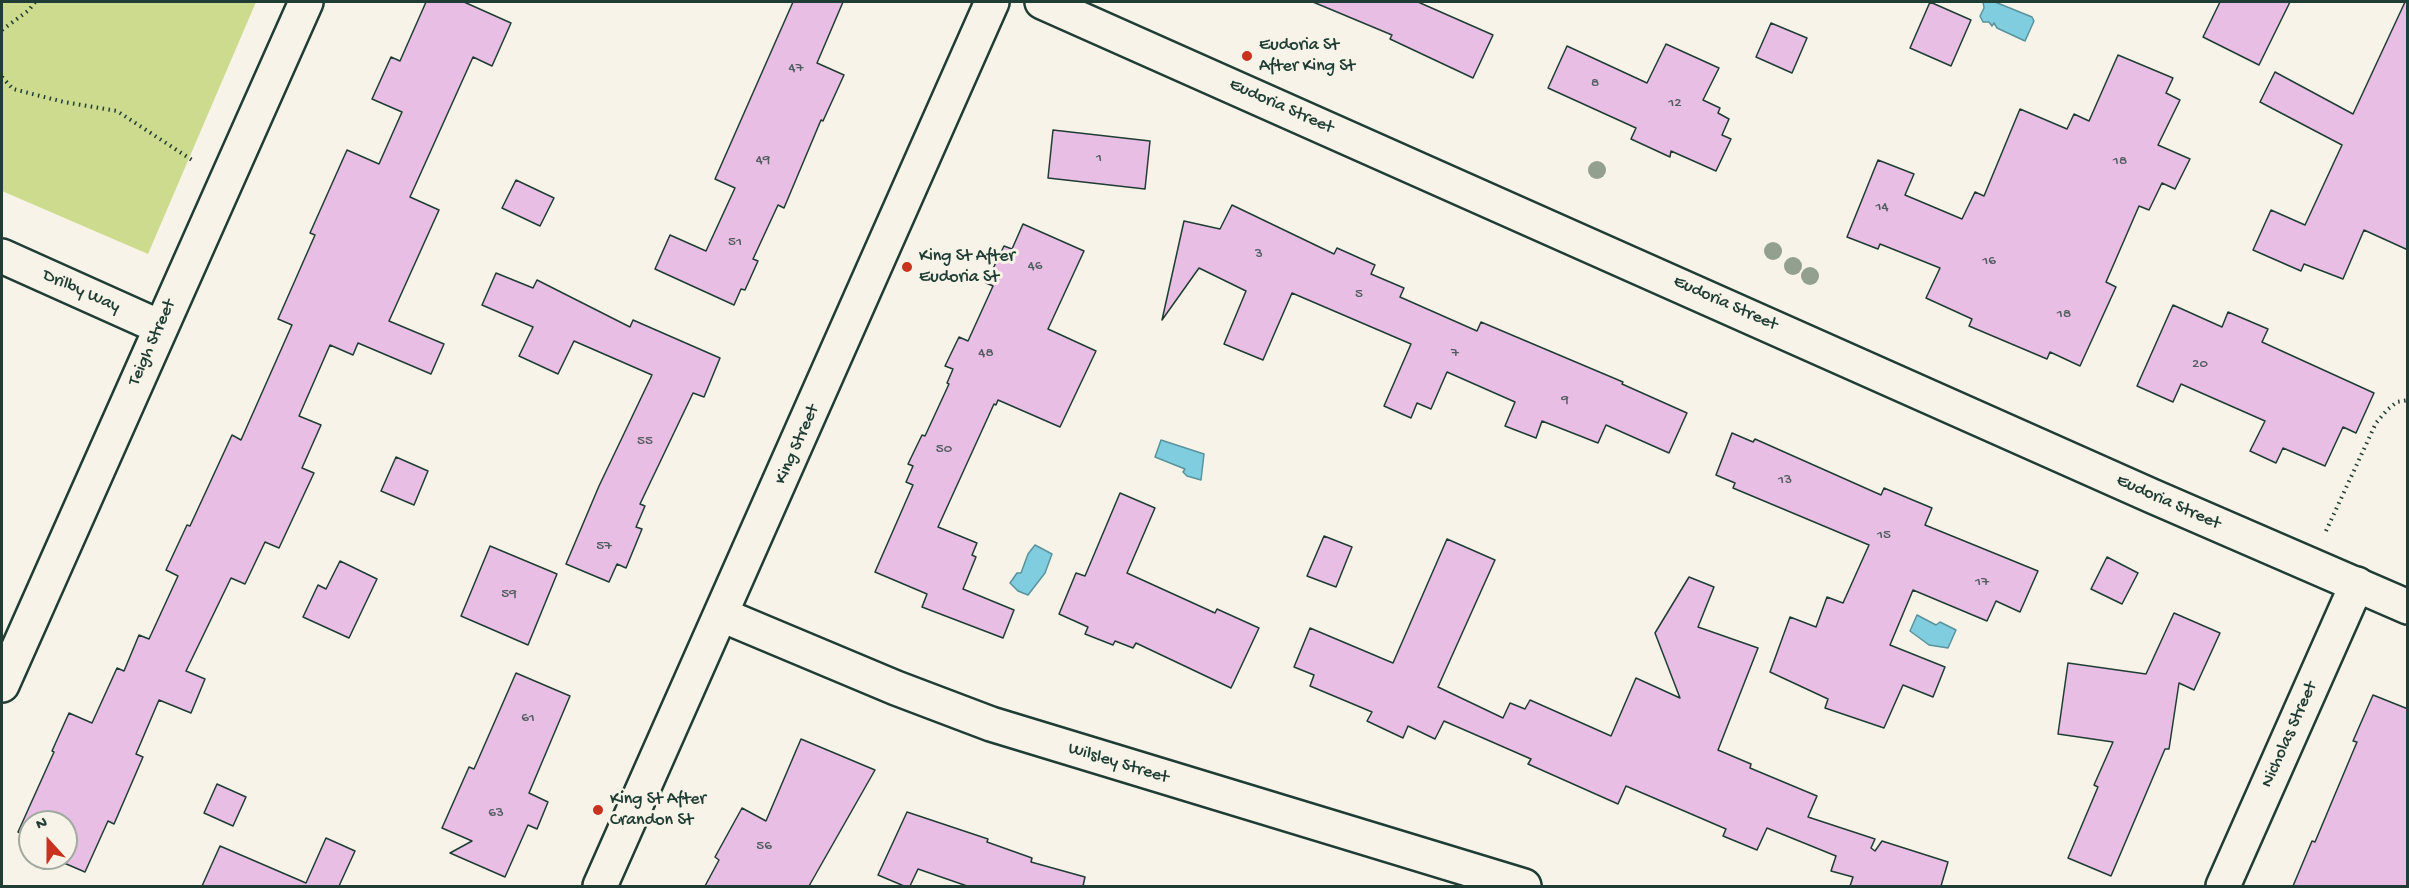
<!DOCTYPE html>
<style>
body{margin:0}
#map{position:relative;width:2409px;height:888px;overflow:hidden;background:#f7f3e8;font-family:"Gochi Hand",sans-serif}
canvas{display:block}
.frame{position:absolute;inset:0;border:3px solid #1f3d34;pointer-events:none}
.north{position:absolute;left:18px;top:810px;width:60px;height:60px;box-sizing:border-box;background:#f7f3e8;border:2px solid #a1aaa0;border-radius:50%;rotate:339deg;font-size:16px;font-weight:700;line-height:24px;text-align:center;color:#1f3d34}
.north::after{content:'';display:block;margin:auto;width:21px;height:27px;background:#c8321e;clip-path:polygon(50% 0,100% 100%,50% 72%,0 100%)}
</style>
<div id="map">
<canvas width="2409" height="888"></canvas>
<div class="frame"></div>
<div class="north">N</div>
</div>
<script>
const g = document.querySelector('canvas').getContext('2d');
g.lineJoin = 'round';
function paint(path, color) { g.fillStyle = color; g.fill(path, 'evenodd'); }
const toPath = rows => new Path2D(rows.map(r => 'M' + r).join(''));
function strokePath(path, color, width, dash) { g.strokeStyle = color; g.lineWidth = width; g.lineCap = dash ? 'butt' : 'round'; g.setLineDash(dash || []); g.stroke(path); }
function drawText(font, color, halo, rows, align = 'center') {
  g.font = font + ' "Gochi Hand",sans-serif'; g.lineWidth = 6; g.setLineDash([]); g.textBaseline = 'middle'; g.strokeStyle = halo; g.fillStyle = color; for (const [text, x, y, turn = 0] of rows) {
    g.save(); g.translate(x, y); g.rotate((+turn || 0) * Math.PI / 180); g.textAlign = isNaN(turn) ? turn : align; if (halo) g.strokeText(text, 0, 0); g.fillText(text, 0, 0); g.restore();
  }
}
const green = toPath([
 [2,2,256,2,148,254,2,191]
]);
const water = toPath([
 [1983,2,1995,2,2032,17,2034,21,2025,41,1997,28,1994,23,1992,26,1989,22,1983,22,1980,16,1984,8,1983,2],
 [1161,440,1204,454,1201,480,1187,476,1183,472,1185,469,1155,457,1161,440],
 [1035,545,1052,554,1045,573,1028,595,1018,591,1010,583,1017,573,1021,573,1028,554,1035,545],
 [1917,615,1936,625,1940,622,1956,630,1948,648,1929,645,1910,631,1917,615]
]);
const building = toPath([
 [426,2,464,2,511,23,492,66,473,57,410,197,439,210,389,321,444,344,431,374,358,343,353,355,330,345,299,416,321,425,302,468,314,473,279,548,265,542,245,584,231,578,186,671,205,679,191,713,159,700,136,754,143,757,114,824,108,821,85,872,57,860,66,858,66,822,30,822,30,837,18,832,54,752,52,751,69,713,92,723,117,668,124,671,139,635,149,639,178,576,166,570,187,525,190,526,232,435,241,440,292,325,278,319,315,235,310,233,347,150,379,164,402,112,372,99,391,57,400,61,426,2],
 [793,2,843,2,817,63,844,75,823,121,821,120,784,208,778,205,753,259,758,261,745,290,741,289,734,305,655,269,670,235,706,251,735,188,715,179,793,2],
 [1313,2,1418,2,1493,35,1473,78,1390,39,1392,35,1313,2],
 [1930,2,1971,20,1951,66,1910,48,1930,2],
 [2220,2,2290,2,2259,65,2203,37,2220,2],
 [2405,2,2408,2,2408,250,2364,230,2343,279,2304,264,2301,271,2253,250,2271,210,2305,225,2342,145,2260,102,2275,72,2353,114,2405,2],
 [1771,23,1807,38,1792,73,1756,57,1771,23],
 [1666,44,1719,68,1703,100,1720,108,1718,113,1729,119,1722,135,1731,139,1716,171,1671,151,1670,157,1631,139,1636,128,1548,88,1567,46,1647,83,1666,44],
 [2118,55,2173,78,2166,93,2180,100,2158,145,2190,159,2175,189,2162,183,2149,210,2139,206,2106,282,2116,287,2080,366,2050,352,2047,359,1969,326,1972,319,1926,298,1940,268,1880,244,1878,249,1847,237,1878,160,1914,174,1905,195,1962,219,1975,192,1984,196,2020,109,2067,129,2074,114,2089,121,2118,55],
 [1053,130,1150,141,1145,189,1048,178,1053,130],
 [516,180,554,198,540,226,502,208,516,180],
 [1232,205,1334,254,1337,248,1375,265,1371,274,1404,288,1400,297,1477,331,1481,322,1623,382,1622,384,1687,413,1669,453,1606,425,1598,443,1542,421,1536,438,1505,426,1515,402,1447,372,1431,409,1417,403,1411,418,1384,406,1411,344,1292,293,1263,360,1224,344,1246,291,1199,268,1162,320,1184,221,1220,229,1232,205],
 [1023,224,1084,251,1048,329,1096,351,1060,427,998,400,996,405,994,404,938,527,977,543,972,555,976,557,963,589,1014,610,1003,638,922,607,927,594,875,572,913,485,906,482,913,466,908,464,922,435,925,436,949,384,947,383,953,369,945,366,959,337,968,341,993,286,986,283,1004,246,1012,249,1023,224],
 [496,273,533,288,537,280,630,327,633,320,720,358,704,397,693,393,640,504,645,506,636,527,642,529,626,568,617,564,609,582,566,564,599,486,652,375,574,341,558,374,519,356,533,327,482,305,496,273],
 [2173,305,2222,327,2228,312,2268,329,2262,342,2374,393,2356,433,2343,427,2325,466,2283,448,2276,463,2250,451,2265,421,2181,384,2173,402,2137,386,2173,305],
 [1732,433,1753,442,1755,439,1881,495,1884,488,1932,508,1925,525,2038,571,2020,612,1996,601,1987,621,1913,590,1890,645,1945,667,1933,697,1903,685,1884,728,1825,708,1828,699,1770,672,1790,617,1816,627,1827,597,1843,603,1869,545,1733,488,1735,483,1716,475,1732,433],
 [396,457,428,471,414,505,381,491,396,457],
 [1120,493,1155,508,1127,573,1215,613,1217,609,1259,628,1231,688,1136,643,1133,648,1115,641,1113,645,1085,634,1088,627,1059,614,1076,573,1085,576,1120,493],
 [1324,536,1352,547,1336,587,1307,576,1324,536],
 [1447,539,1495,560,1438,687,1503,718,1510,703,1525,709,1530,700,1611,736,1636,678,1680,698,1655,633,1689,577,1714,587,1698,627,1758,648,1718,750,1751,764,1750,768,1817,796,1808,817,1875,839,1871,848,1875,851,1882,841,1948,862,1941,886,1850,886,1853,877,1831,871,1836,856,1767,828,1757,850,1723,836,1726,829,1626,786,1618,804,1528,764,1531,759,1444,721,1435,739,1408,726,1403,738,1367,721,1372,712,1310,686,1314,675,1294,667,1310,628,1393,663,1447,539],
 [490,546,557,574,528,645,461,616,490,546],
 [2107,557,2138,573,2122,604,2091,589,2107,557],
 [340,561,377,579,349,638,303,617,318,585,326,589,340,561],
 [2174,613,2220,633,2194,690,2179,683,2169,749,2165,749,2111,876,2068,858,2098,787,2094,785,2113,742,2058,734,2068,663,2146,674,2174,613],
 [516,673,570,696,529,793,548,802,537,829,528,825,505,877,450,853,472,841,442,828,469,767,474,769,516,673],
 [2373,695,2408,709,2408,886,2293,886,2312,841,2315,842,2357,742,2353,741,2373,695],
 [801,739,875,770,809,886,705,886,719,860,715,857,742,808,766,821,801,739],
 [217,784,246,797,233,826,204,813,217,784],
 [907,812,988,839,987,842,1032,858,1031,862,1085,877,1083,886,967,886,918,869,910,886,904,886,878,875,907,812],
 [326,838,355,851,339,886,202,886,220,846,306,883,326,838]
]);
const path = toPath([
 [2,30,29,10,35,2],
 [2,77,13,89,64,102,117,111,195,162],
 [2326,531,2376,423,2387,410,2397,402,2408,400]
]);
const street = toPath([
 [2,256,160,327],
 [722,615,896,688,991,724,1524,886],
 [2,685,306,2],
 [2223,886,2357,584]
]);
const secondary = toPath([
 [1042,2,2152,496,2408,607],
 [600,886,992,2]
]);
const trees = [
 [1597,170],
 [1773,251],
 [1793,266],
 [1810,276]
];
const markers = [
 [1247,56,6,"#c8321e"],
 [907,267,6,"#c8321e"],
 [598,810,6,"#c8321e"]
];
const numberNames = [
 ["47",796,69],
 ["8",1595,84],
 ["12",1675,104],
 ["1",1099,159],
 ["49",763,161],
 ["18",2120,162],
 ["14",1882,208],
 ["51",735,243],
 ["3",1259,255],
 ["16",1989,262],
 ["46",1035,267],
 ["5",1359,295],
 ["18",2064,315],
 ["48",986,354],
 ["7",1455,354],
 ["20",2200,365],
 ["9",1565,401],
 ["55",645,442],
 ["50",944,450],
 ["13",1785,481],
 ["15",1884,536],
 ["57",604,547],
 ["17",1982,583],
 ["59",509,595],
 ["61",528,719],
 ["63",496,814],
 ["56",764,847]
];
const poiNames = [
 ["Eudoria St",1259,46],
 ["After King St",1259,67],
 ["King St After",919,257],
 ["Eudoria St",919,278],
 ["King St After",610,800],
 ["Crandon St",610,821]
];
const streetNames = [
 ["Eudoria Street",1281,107,24],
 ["Drilby Way",81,292,24],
 ["Eudoria Street",1725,304,24],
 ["Teigh Street",153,343,-66],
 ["King Street",798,445,-66],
 ["Eudoria Street",2168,503,24],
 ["Nicholas Street",2290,735,-66],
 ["Wilsley Street",1118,764,17]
];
paint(green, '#cddb8f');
paint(water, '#80cddf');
strokePath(water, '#59939b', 1.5);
paint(building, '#e8bee4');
strokePath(building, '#1f3d34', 1.5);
strokePath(street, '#1f3d34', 38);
strokePath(secondary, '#1f3d34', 38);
strokePath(path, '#1f3d34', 4, [1.5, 4.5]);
strokePath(street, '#f7f3e8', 33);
strokePath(secondary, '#f7f3e8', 33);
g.fillStyle = '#93a08f';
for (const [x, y] of trees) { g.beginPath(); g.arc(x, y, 9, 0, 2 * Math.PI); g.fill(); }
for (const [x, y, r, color] of markers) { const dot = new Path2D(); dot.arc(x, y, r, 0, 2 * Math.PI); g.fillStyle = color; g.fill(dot); strokePath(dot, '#f7f3e8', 2); }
drawText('15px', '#515d60', null, numberNames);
drawText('18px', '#1f3d34', '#f7f3e8', poiNames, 'left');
drawText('18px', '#1f3d34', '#f7f3e8', streetNames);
</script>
